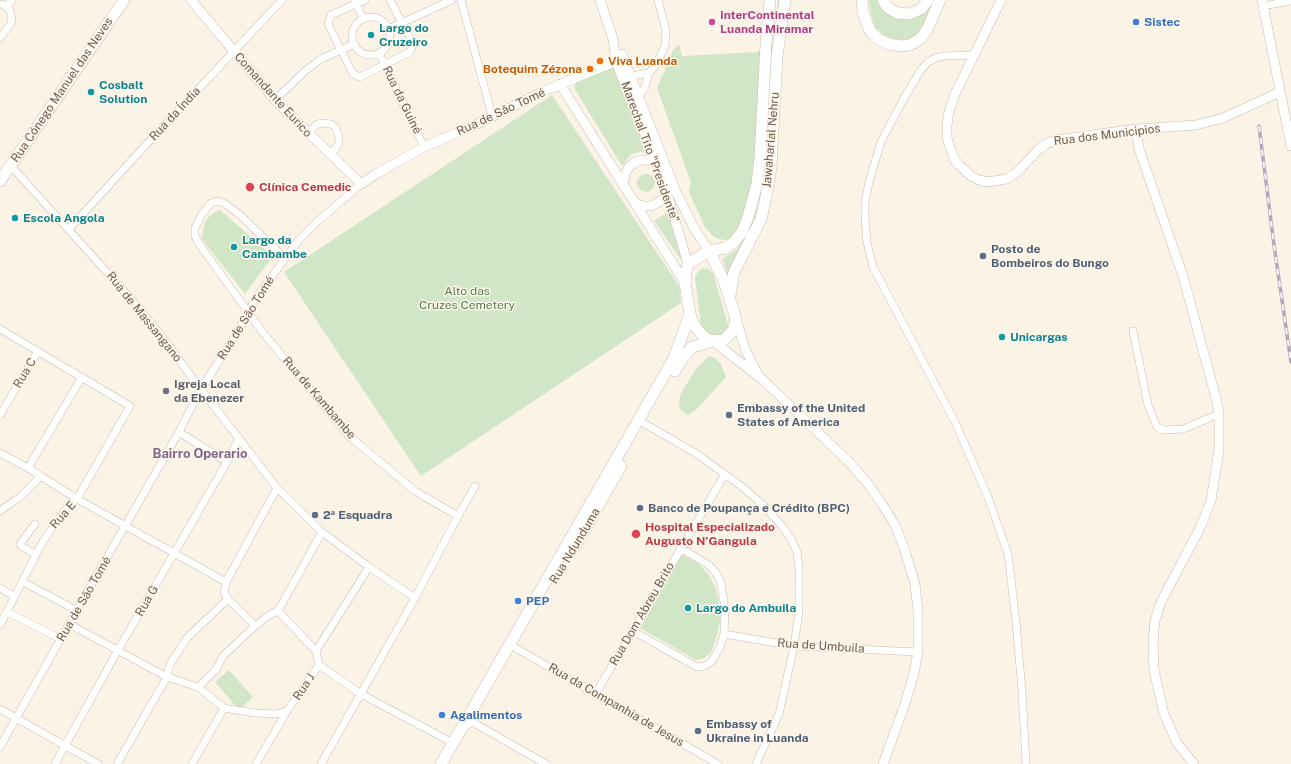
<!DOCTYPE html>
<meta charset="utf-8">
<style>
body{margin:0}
canvas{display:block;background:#faf3e6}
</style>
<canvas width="1291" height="764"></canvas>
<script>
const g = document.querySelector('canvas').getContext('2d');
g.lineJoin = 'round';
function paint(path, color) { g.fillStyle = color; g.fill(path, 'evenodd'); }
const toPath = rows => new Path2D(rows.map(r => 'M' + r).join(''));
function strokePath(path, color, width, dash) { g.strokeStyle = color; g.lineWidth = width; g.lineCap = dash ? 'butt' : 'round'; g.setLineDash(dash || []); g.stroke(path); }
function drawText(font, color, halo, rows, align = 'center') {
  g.font = font + ' "Public Sans",sans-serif'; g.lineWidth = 3; g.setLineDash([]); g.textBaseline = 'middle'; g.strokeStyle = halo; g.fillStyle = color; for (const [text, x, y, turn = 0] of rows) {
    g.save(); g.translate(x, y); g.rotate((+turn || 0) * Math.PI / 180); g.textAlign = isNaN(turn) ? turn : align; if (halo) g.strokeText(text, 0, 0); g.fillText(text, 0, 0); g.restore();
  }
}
const green = toPath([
 [778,0,782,0,763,196,757,218,728,280,726,269,722,259,737,249,746,236,759,204,763,182,767,139,769,95],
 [869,0,880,0,893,15,932,0,936,0,923,29,912,38,899,40,885,36,875,27,871,14],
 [679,44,682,56,757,52,763,47,755,185,743,221,732,237,727,240,718,239,714,237,705,227,689,192,691,182,657,88,673,50],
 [611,67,617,69,647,151,639,152,631,154,622,166,574,88,577,81],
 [552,95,679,286,681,303,421,476,284,272],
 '637 183a9 9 0 1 1 18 0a9 9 0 1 1-18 0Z',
 [220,210,273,256,245,294,202,239,203,229,206,220,212,214],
 [668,212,686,267,654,221],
 [702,268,708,269,713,273,728,325,726,332,723,336,714,338,701,327,695,278,697,273],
 [709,356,715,358,720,363,726,377,696,410,688,415,684,413,680,409,679,402,680,395,696,369],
 [682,555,698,563,709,575,716,588,719,604,720,620,717,636,711,652,705,658,696,660,640,628],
 [229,670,253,697,239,710,215,682]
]);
const minor = toPath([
 [354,0,363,18],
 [365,0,331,15,328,24,353,74,360,77,410,52,412,48,413,44,390,0],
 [461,0,492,116],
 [0,4,4,5,10,10,12,19,11,23,0,38],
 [1263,6,1291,1],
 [6,7,12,0],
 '352 36a19 19 0 1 1 38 0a19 19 0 1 1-38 0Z',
 [388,29,452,0],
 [379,53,424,147],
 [975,55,943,56,935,58,928,62,921,70,904,98,881,142,869,182,865,203,865,218,867,242,873,267,955,422,988,497,1008,554,1016,622,1022,691,1026,764],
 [628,77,631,76,649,73],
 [636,98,639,96,645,87,649,73,656,65,665,46,666,30,658,0],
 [275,100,305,71,321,59,354,44],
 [308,133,316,125,321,123,331,124,335,127,339,136,339,141,338,145,330,155],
 [11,166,133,301,164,339,193,379,277,488,322,532,369,567,415,598],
 [69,229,143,148,282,0],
 [285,258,239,214,224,203,218,201,211,203,202,214,195,228,195,236,199,244,264,334,349,436,415,491,458,516],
 [0,329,130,406,77,499,66,509,43,541,0,625],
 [1133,331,1148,405,1157,427,1163,430,1183,429,1219,414],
 [0,415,38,351],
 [645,424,697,454,745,489,765,507,782,526,791,539,797,552,799,568,799,612,794,646,779,714,756,764],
 [179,432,227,462],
 [0,453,28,468,77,499,226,582,224,592,228,599,255,626,269,615,278,611,316,651],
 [28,468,82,377],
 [0,511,20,497,41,476],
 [35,554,21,546,20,544,35,524],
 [23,582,76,610],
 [226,582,277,488],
 [0,588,14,596],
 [278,611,322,532],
 [7,612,61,639],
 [69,624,167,677,198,687,224,708,255,713,277,714,287,711],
 [633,631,697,667,705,666,712,661,720,647,724,634,725,610,721,582,716,573,709,565,680,548],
 [724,634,794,646,918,652],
 [514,647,718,764],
 [319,665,361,694,453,743],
 [198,687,216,670,223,656,255,626],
 [596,693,725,474],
 [0,709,98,764],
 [463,728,472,722,546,764],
 [0,747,78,608,179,432,201,389,234,338,256,298,298,241,318,221,361,184],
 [55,764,118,650,227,462,239,438],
 [117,764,167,677,169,667,172,661,187,638,228,599],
 [192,764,224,708],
 [256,764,287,711,319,665,316,651,369,567],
 [321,764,415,598,458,516,475,486]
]);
const tertiary = toPath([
 [191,0,275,100,361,184,376,174,424,147,475,125,544,91,624,58],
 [600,0,613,39,616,62,656,162,667,193,688,264],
 [1001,0,955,94,949,112,947,125,947,138,954,159,959,165,971,176,979,180,988,182,1006,179,1015,174,1022,167,1039,149,1046,144,1056,140,1136,129,1196,125,1223,118,1280,92],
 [1262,0,1291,146],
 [622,54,676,192,694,228,709,251],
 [560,84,685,283],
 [1136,129,1139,149,1183,276,1217,402,1219,414,1219,450,1211,501,1201,526,1160,604,1155,621,1153,642,1154,670,1164,714,1177,743,1194,764],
 [623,185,625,174,629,167,634,163,641,160,649,160,659,163],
 [634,201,637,204,644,206,651,206,657,203,663,199,668,190],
 [736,319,746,351,758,375],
 [713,341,763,380,850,463,868,484,882,504,895,525,904,548,915,584,918,611,918,652,914,673,905,704,883,764]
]);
const secondary = toPath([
 [862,0,863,12,870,31,878,39,888,44,901,46,910,45,920,39,927,30,940,0],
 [883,0,887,7,897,13,909,14,921,9,928,0],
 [0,181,124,0],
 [709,251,724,281,736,319,734,328,731,333,724,340,718,341,709,340,703,336,693,324,690,314,685,283,686,271,688,264,709,251,725,248,733,243,742,232,748,217,757,184,760,158,766,44,770,0],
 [730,295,734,272,761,219,767,192,771,167,777,56,785,0],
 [675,371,682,359,692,347,713,341],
 [575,546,621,466],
 [441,764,674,358,690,314]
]);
const rail = toPath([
 [1259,126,1274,245,1291,362]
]);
const markers = [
 [712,22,4,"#d1479c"],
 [1136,22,4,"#3f7fe0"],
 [371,35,4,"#0f9aa8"],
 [600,61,4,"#e8710a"],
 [590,69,4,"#e8710a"],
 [91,92,4,"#0f9aa8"],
 [250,187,5,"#e0444e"],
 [15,218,4,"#0f9aa8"],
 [234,247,4,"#0f9aa8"],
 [983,256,4,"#5c6f8a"],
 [1002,337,4,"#0f9aa8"],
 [166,391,4,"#6b7280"],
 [729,415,4,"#5c6f8a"],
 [640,508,4,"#5c6f8a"],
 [315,515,4,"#5c6f8a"],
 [636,534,5,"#e0444e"],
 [518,601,4,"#3f7fe0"],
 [688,608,4,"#0f9aa8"],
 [442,715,4,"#3f7fe0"],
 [698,731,4,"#5c6f8a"]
];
const hotelNames = [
 ["InterContinental",720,15],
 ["Luanda Miramar",720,29]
];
const shopNames = [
 ["Sistec",1144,22],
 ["PEP",526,601],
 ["Agalimentos",450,715]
];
const cultureNames = [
 ["Largo do",379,28],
 ["Cruzeiro",379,42],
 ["Cosbalt",99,85],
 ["Solution",99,99],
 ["Escola Angola",23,218],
 ["Largo da",242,240],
 ["Cambambe",242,254],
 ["Unicargas",1010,337],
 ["Largo do Ambuila",696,608]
];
const foodNames = [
 ["Viva Luanda",608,61],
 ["Botequim Zézona",582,69,"right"]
];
const streetNames = [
 ["Rua Cónego Manuel das Neves",62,90,-56],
 ["Comandante Eurico",273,95,48],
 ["Rua da Guiné",402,100,64],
 ["Rua de São Tomé",501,112,-25],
 ["Rua da Índia",175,114,-47],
 ["Rua dos Municipios",1107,135,-7],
 ["Jawaharlal Nehru",771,140,-85],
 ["Marechal Tito \"Presidente\"",650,152,70],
 ["Rua de Massangano",144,317,51],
 ["Rua de São Tomé",246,318,-58],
 ["Rua C",25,373,-59],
 ["Rua de Kambambe",319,398,49],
 ["Rua E",63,515,-49],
 ["Rua Ndunduma",575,546,-59],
 ["Rua de São Tomé",84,599,-60],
 ["Rua G",147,601,-60],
 ["Rua Dom Abreu Brito",642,614,-60],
 ["Rua de Umbuila",821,646,4],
 ["Rua J",304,687,-57],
 ["Rua da Companhia de Jesus",616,705,30]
];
const healthNames = [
 ["Clínica Cemedic",259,187],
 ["Hospital Especializado",645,527],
 ["Augusto N’Gangula",645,541]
];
const serviceNames = [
 ["Posto de",991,249],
 ["Bombeiros do Bungo",991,263],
 ["Embassy of the United",737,408],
 ["States of America",737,422],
 ["Banco de Poupança e Crédito (BPC)",648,508],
 ["2ª Esquadra",323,515],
 ["Embassy of",706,724],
 ["Ukraine in Luanda",706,738]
];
const parkNames = [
 ["Alto das",467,291],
 ["Cruzes Cemetery",467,305]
];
const worshipNames = [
 ["Igreja Local",174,384],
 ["da Ebenezer",174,398]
];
const neighbourhoodNames = [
 ["Bairro Operario",200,454]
];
paint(green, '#d1e6c6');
strokePath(minor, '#cabcad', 8);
strokePath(tertiary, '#cabcad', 10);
strokePath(secondary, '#cdbcac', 12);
strokePath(minor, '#fff', 7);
strokePath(tertiary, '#fff', 9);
strokePath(secondary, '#fff', 11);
strokePath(rail, '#b7a6c2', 3.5);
strokePath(rail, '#fdf7ec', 2, [6]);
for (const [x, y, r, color] of markers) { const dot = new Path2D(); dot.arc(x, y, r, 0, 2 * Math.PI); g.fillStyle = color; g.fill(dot); strokePath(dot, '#fdf7ec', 1.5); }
drawText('bold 12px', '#b23c85', '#fdf7ec', hotelNames, 'left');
drawText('bold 12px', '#366cbe', '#fdf7ec', shopNames, 'left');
drawText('bold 12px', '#0d838f', '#fdf7ec', cultureNames, 'left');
drawText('bold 12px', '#c56008', '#fdf7ec', foodNames, 'left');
drawText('12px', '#705c4e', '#fdf7ec', streetNames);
drawText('bold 12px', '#be3a42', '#fdf7ec', healthNames, 'left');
drawText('bold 12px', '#4e5e75', '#fdf7ec', serviceNames, 'left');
drawText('12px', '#557a4a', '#fdf7ec', parkNames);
drawText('bold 12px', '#5b616d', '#fdf7ec', worshipNames, 'left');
drawText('bold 13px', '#81668c', '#fdf7ec', neighbourhoodNames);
</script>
